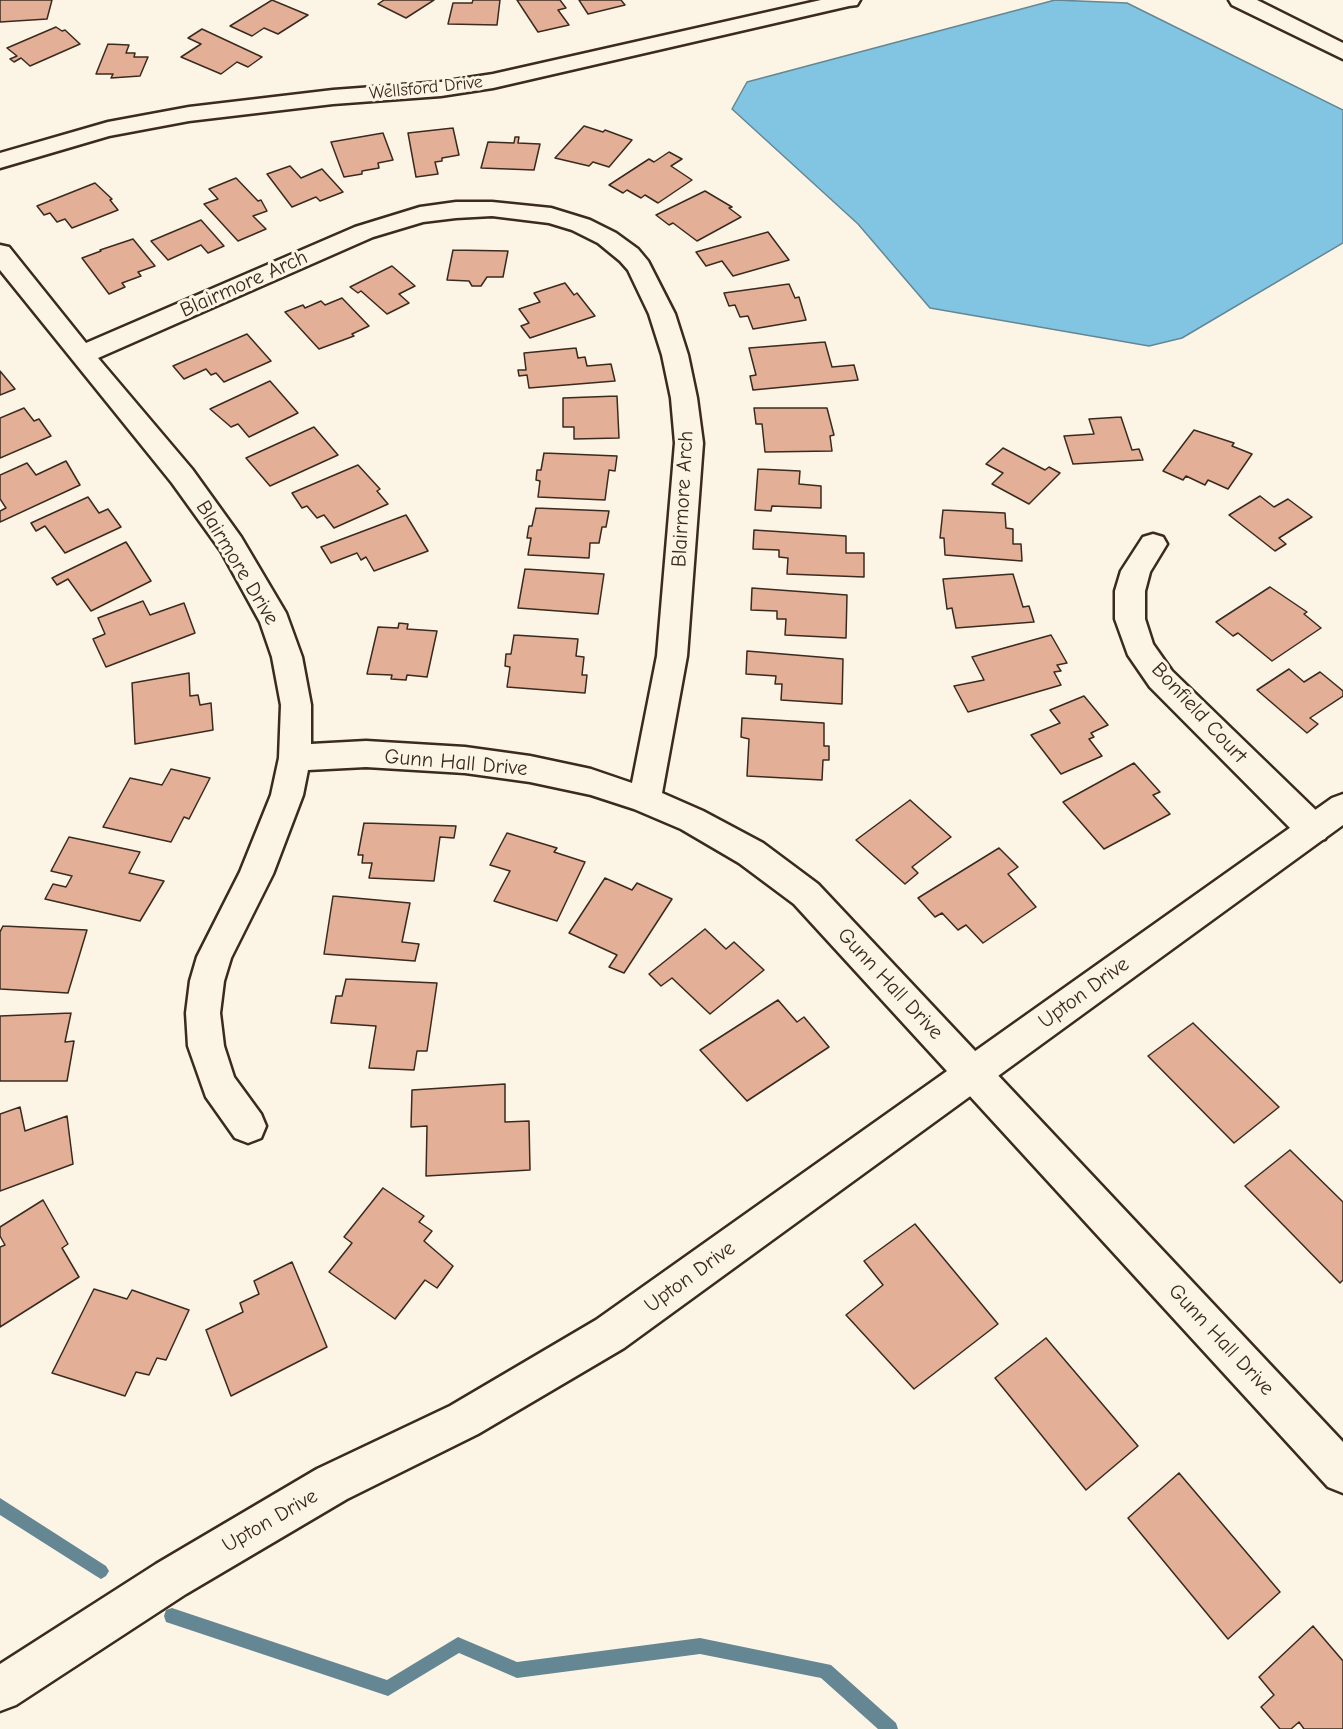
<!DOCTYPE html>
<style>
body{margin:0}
canvas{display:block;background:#fcf5e5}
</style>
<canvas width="1343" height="1729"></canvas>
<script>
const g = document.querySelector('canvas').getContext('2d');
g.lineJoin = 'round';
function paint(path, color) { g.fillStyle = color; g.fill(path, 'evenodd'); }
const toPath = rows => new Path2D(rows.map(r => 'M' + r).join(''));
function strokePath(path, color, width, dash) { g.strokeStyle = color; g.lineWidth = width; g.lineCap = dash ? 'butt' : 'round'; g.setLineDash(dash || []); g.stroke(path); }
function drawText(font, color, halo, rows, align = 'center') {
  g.font = font + ' "Comic Neue",sans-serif'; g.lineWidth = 6; g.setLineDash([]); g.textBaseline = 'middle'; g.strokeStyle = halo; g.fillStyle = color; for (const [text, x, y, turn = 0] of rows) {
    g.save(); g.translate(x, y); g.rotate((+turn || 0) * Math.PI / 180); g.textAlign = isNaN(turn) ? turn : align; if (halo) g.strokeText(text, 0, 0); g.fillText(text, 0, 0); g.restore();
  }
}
const water = toPath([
 [1055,0,1127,3,1343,110,1343,243,1182,338,1149,346,930,308,858,224,732,109,747,82,1055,0]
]);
const stream = toPath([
 [0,1498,106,1566,109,1571,106,1576,101,1579,96,1576,0,1515,0,1498],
 [172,1608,387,1680,458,1637,517,1662,700,1638,831,1665,896,1723,898,1729,878,1729,821,1678,700,1654,517,1678,459,1653,388,1696,166,1622,164,1616,166,1610,172,1608]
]);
const building = toPath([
 [0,0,52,0,47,19,0,22,0,0],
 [272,0,308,15,278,34,264,28,252,36,230,26,272,0],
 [384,0,434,0,406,18,378,4,384,0],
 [473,0,500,0,497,25,448,24,453,3,472,3,473,0],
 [517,0,560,0,566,8,558,10,569,25,538,32,517,0],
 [579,0,621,0,625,5,588,14,579,0],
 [56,27,62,31,65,30,80,44,30,66,21,58,14,62,10,59,17,56,7,48,56,27],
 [202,29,262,57,248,67,237,62,221,74,181,57,201,44,188,38,202,29],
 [108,44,129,45,126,53,135,53,134,57,148,57,140,76,111,78,113,74,96,74,108,44],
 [584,126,603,132,605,130,632,140,609,167,593,162,589,166,555,158,584,126],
 [453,128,459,155,442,158,442,161,435,162,438,174,416,177,408,133,453,128],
 [383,133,393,160,378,163,379,168,362,171,362,174,344,177,331,142,383,133],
 [515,137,519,137,518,143,540,144,534,170,481,168,488,142,514,143,515,137],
 [669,152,682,159,671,166,692,180,658,203,645,195,641,198,627,190,623,193,609,185,649,159,654,162,669,152],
 [290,166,301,178,322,169,343,192,320,201,316,197,292,207,267,174,290,166],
 [236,178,258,201,261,200,267,211,253,216,266,229,238,241,204,204,218,199,209,189,236,178],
 [95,183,112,199,110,200,118,210,72,228,65,219,57,222,50,213,44,215,37,206,95,183],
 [705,191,732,207,729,208,741,217,697,241,673,223,669,225,656,215,705,191],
 [201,220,224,246,208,253,201,245,168,260,151,241,201,220],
 [768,232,789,260,733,276,722,261,706,266,696,252,768,232],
 [133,239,155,266,138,272,141,276,122,283,125,287,109,294,82,258,101,251,100,250,133,239],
 [453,250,508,251,503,277,487,277,481,286,472,286,469,281,447,280,453,250],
 [392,266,415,286,399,294,409,303,387,314,361,291,358,293,350,287,392,266],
 [565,283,574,295,577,293,595,316,530,338,521,326,529,323,519,309,540,302,534,293,565,283],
 [789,284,795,298,799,297,806,320,753,329,748,316,740,317,735,305,729,306,724,293,789,284],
 [342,298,369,326,352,334,354,336,319,349,285,312,303,305,305,308,321,301,325,305,342,298],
 [247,334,271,361,224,382,216,373,211,375,206,369,184,379,173,366,247,334],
 [825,342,832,367,854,365,858,380,753,390,750,376,756,375,749,348,825,342],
 [576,348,578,358,585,357,587,366,611,364,615,381,529,388,527,375,519,376,518,370,526,370,524,353,576,348],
 [0,371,15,389,0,395,0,371],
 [270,381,298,413,249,437,238,424,231,427,210,409,270,381],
 [617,396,619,438,574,439,574,427,563,427,563,398,617,396],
 [24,408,34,421,39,419,51,436,0,458,0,418,24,408],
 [754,408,827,408,834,435,830,436,832,451,765,452,762,424,756,424,754,408],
 [1121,417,1132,450,1139,449,1143,460,1073,464,1064,436,1094,434,1089,419,1121,417],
 [314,427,338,455,270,486,246,458,314,427],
 [1194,430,1234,443,1232,446,1252,454,1228,489,1208,480,1205,485,1186,476,1183,480,1163,471,1194,430],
 [1003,448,1045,470,1049,467,1060,473,1029,504,992,484,1003,473,986,464,1003,448],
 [544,453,617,456,615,471,609,470,605,500,538,497,540,481,536,480,537,470,541,470,544,453],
 [66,461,80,485,0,522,0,511,6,508,0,499,0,475,27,463,36,475,66,461],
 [358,465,380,489,377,491,388,504,334,528,324,515,317,518,307,506,302,508,292,493,358,465],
 [758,469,800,471,799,484,821,486,821,508,772,506,771,511,755,510,758,469],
 [1260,496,1274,507,1288,499,1312,517,1279,538,1286,544,1275,551,1229,515,1260,496],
 [88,497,99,513,108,509,121,527,65,553,45,526,36,531,31,523,88,497],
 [536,508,609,511,606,527,602,527,599,543,590,543,589,558,528,555,531,538,527,538,529,526,532,526,536,508],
 [943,510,1005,513,1006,528,1013,529,1013,544,1021,544,1022,561,945,555,944,538,940,538,943,510],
 [406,515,428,551,374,571,366,557,361,560,357,553,331,563,321,547,406,515],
 [754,530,846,536,846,553,864,553,864,577,787,574,788,558,779,557,779,550,753,549,754,530],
 [126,542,151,581,91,611,68,579,57,585,52,578,126,542],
 [525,569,604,574,598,614,518,608,525,569],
 [1013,574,1023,607,1029,606,1034,622,956,628,952,608,947,609,943,579,1013,574],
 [1270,587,1307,612,1304,614,1321,628,1272,661,1238,633,1233,636,1216,622,1270,587],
 [752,588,847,595,846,638,785,635,786,619,777,619,777,611,751,610,752,588],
 [143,601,150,615,184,603,195,633,106,667,93,639,105,634,98,618,143,601],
 [399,623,408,624,407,629,437,631,427,677,407,675,406,680,391,679,392,675,367,674,378,627,398,628,399,623],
 [514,635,578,639,576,656,584,657,582,675,587,675,585,693,507,687,510,667,505,666,506,654,511,654,514,635],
 [1051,635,1067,663,1057,665,1061,671,1054,672,1061,685,968,712,954,686,984,680,972,657,1051,635],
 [747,651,843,659,842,704,781,700,782,684,775,684,776,676,746,674,747,651],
 [1289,669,1304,682,1320,672,1343,691,1343,696,1310,718,1318,724,1307,733,1257,690,1289,669],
 [189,673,190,696,198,695,200,705,211,703,213,730,135,744,132,683,189,673],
 [1084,696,1108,725,1091,733,1094,737,1089,739,1102,756,1061,774,1031,735,1060,723,1050,710,1084,696],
 [742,718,824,723,824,746,829,746,829,760,823,760,822,780,747,776,749,739,741,737,742,718],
 [1134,763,1160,792,1153,795,1170,814,1104,849,1063,802,1134,763],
 [171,769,210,778,189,819,184,817,171,842,103,827,130,778,162,785,171,769],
 [910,800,951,837,912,867,918,873,905,884,856,840,910,800],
 [364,823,456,826,454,838,440,837,434,881,369,878,372,863,362,863,363,855,358,855,364,823],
 [507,833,557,848,554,852,585,862,557,921,494,901,510,871,490,865,507,833],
 [69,837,140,852,129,873,164,881,140,921,45,899,53,884,66,887,72,876,51,871,69,837],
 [999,848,1018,867,1008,874,1036,907,983,943,966,925,958,930,942,913,935,917,918,898,999,848],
 [605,878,632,890,637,883,672,899,624,973,609,967,617,955,569,933,605,878],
 [333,896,410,903,402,942,419,944,415,961,324,954,333,896],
 [3,926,87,930,68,993,0,989,0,932,3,926],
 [705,929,726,949,734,942,764,970,710,1014,672,978,661,986,649,974,705,929],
 [346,979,437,983,427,1051,417,1051,414,1070,369,1068,376,1026,331,1023,336,996,342,996,346,979],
 [778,1000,797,1022,804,1017,829,1047,747,1101,700,1050,778,1000],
 [71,1013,65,1042,74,1041,67,1081,0,1081,0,1016,71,1013],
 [1193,1023,1279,1107,1234,1143,1148,1056,1193,1023],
 [505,1084,505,1122,529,1121,530,1170,426,1176,427,1126,411,1127,412,1090,505,1084],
 [20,1107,25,1131,67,1116,73,1164,0,1191,0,1114,20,1107],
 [1290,1150,1343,1202,1343,1280,1340,1283,1245,1186,1290,1150],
 [383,1188,424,1216,419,1222,432,1231,424,1241,453,1266,437,1288,425,1280,395,1319,329,1272,352,1243,344,1237,383,1188],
 [43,1200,68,1244,62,1248,79,1277,0,1327,0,1247,5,1245,0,1236,0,1227,43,1200],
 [915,1224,998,1324,914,1389,846,1315,883,1285,864,1261,915,1224],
 [292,1262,327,1347,231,1396,206,1330,243,1312,240,1303,259,1294,254,1281,292,1262],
 [94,1289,127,1299,132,1290,189,1310,166,1360,157,1358,149,1375,136,1372,125,1396,52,1373,94,1289],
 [1046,1338,1138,1446,1086,1490,995,1378,1046,1338],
 [1179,1473,1280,1592,1228,1639,1128,1518,1179,1473],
 [1313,1626,1343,1661,1343,1729,1304,1729,1299,1722,1291,1729,1280,1729,1261,1707,1274,1695,1259,1677,1313,1626]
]);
const street = toPath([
 [821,0,860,0,857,5,849,6,493,88,441,96,333,104,189,121,109,136,0,168,0,153,108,122,189,107,333,90,441,82,493,74,821,0],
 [456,202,492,202,551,208,590,220,616,233,638,249,648,261,675,314,688,355,697,398,703,443,687,656,662,793,703,811,763,843,818,884,1343,1442,1343,1493,1328,1487,794,904,739,863,681,829,634,809,591,795,530,782,465,773,366,767,308,770,303,795,273,874,231,958,224,981,220,1013,224,1046,234,1077,261,1114,266,1126,261,1138,248,1143,235,1138,206,1097,188,1046,186,1013,190,981,197,957,240,872,271,795,279,758,281,705,272,657,260,622,221,551,172,483,0,270,0,245,9,247,86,343,355,227,420,207,456,202],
 [492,216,549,223,572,230,598,243,620,261,628,270,649,314,662,355,671,398,675,443,657,656,632,783,591,769,530,756,465,747,366,741,311,744,311,705,302,657,286,613,241,537,192,469,98,358,373,237,423,222,456,218,492,216],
 [1153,534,1163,537,1167,544,1150,572,1145,591,1145,619,1153,644,1172,671,1325,819,1329,829,1325,839,1313,842,1301,839,1150,687,1128,655,1115,619,1115,591,1121,571,1143,537,1153,534]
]);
const secondary = toPath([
 [1229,0,1257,0,1343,43,1343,59,1232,5,1229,0],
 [1343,794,1343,825,624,1348,478,1434,347,1499,186,1594,16,1705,0,1711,0,1664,156,1564,317,1469,450,1406,596,1320,1332,798,1343,794]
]);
const farStreetnames = [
 ["Wellsford Drive",426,88,-6]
];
const streetNames = [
 ["Blairmore Arch",244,284,-24],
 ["Blairmore Arch",683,499,-87],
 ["Blairmore Drive",237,563,59],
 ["Bonfield Court",1199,713,47],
 ["Gunn Hall Drive",456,763,5],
 ["Gunn Hall Drive",890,984,47],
 ["Upton Drive",1084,993,-36],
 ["Upton Drive",690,1277,-36],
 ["Gunn Hall Drive",1221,1340,47],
 ["Upton Drive",270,1521,-30]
];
paint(water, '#81c5e2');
strokePath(water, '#658794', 1.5);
paint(stream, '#658794');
paint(building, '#e3af97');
strokePath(building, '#3b2a1e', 1.5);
strokePath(street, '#3b2a1e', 5);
strokePath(secondary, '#3b2a1e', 5);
paint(street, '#fcf5e5');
paint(secondary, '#fcf5e5');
drawText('18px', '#3b2a1e', '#fcf5e5', farStreetnames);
drawText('21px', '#3b2a1e', '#fcf5e5', streetNames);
</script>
